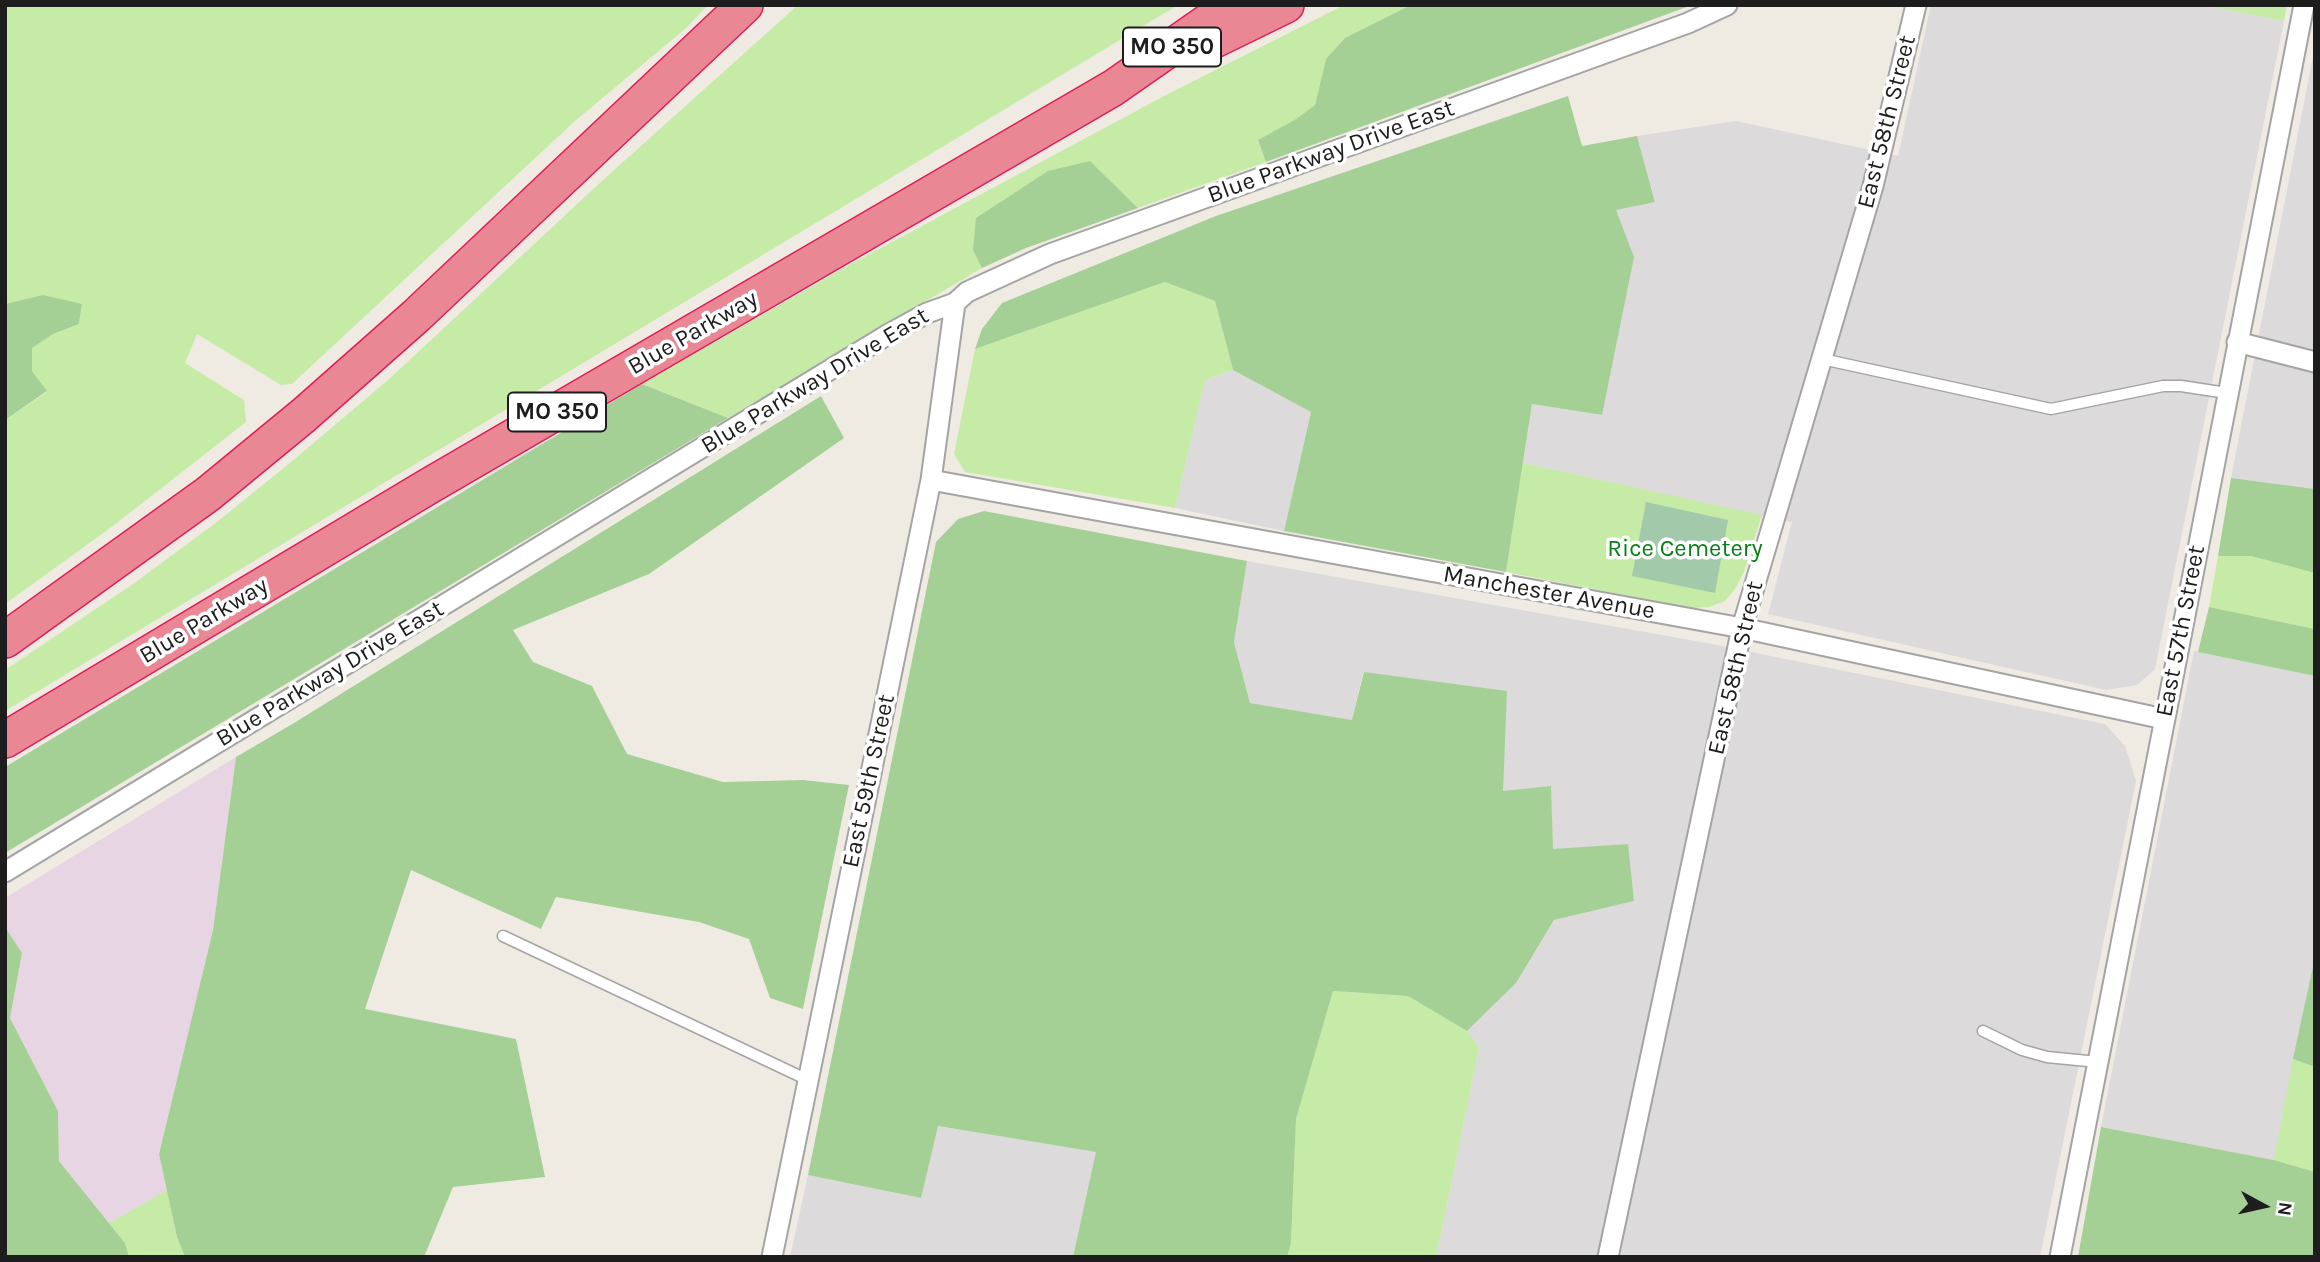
<!DOCTYPE html>
<style>
body{margin:0}
#map{position:relative;width:2320px;height:1262px;overflow:hidden;background:#efebe3;font-family:Karla,sans-serif}
canvas{display:block}
.frame{position:absolute;inset:0;border:7px solid #1d1d1d;pointer-events:none}
.north{position:absolute;left:2229px;top:1171px;width:70px;height:70px;-webkit-text-stroke:5px #fff;paint-order:stroke;rotate:98deg;font-size:19px;font-weight:700;line-height:28px;text-align:center;color:#1d1d1d}
.north::after{content:'';display:block;margin:auto;width:24px;height:32px;background:#1d1d1d;clip-path:polygon(50% 0,100% 100%,50% 72%,0 100%)}
</style>
<div id="map">
<canvas width="2320" height="1262"></canvas>
<div class="frame"></div>
<div class="north">N</div>
</div>
<script>
const g = document.querySelector('canvas').getContext('2d');
g.lineJoin = 'round';
function paint(path, color) { g.fillStyle = color; g.fill(path, 'evenodd'); }
const toPath = rows => new Path2D(rows.map(r => 'M' + r).join(''));
function strokePath(path, color, width, dash) { g.strokeStyle = color; g.lineWidth = width; g.lineCap = dash ? 'butt' : 'round'; g.setLineDash(dash || []); g.stroke(path); }
function drawText(font, color, halo, rows, align = 'center') {
  g.font = font + ' Karla,sans-serif'; g.lineWidth = 7; g.setLineDash([]); g.textBaseline = 'middle'; g.strokeStyle = halo; g.fillStyle = color; for (const [text, x, y, turn = 0] of rows) {
    g.save(); g.translate(x, y); g.rotate((+turn || 0) * Math.PI / 180); g.textAlign = isNaN(turn) ? turn : align; if (halo) g.strokeText(text, 0, 0); g.fillText(text, 0, 0); g.restore();
  }
}
const residential = toPath([
 [1931,5,2201,5,2284,21,2155,669,2137,685,2106,690,1768,614,1792,522,1523,463,1532,404,1601,415,1616,209,1655,201,1637,136,1736,121,1898,156],
 [2315,46,2315,489,2231,478],
 [1233,370,1311,412,1284,531,1175,508,1205,380],
 [1247,561,1712,644,2105,724,2125,746,2136,781,2040,1257,1436,1257,1479,1048,1467,1031,1516,983,1554,920,1634,901,1627,844,1552,850,1503,791,1363,673,1352,720,1250,703,1234,642],
 [2194,651,2315,676,2315,957,2274,1160,2101,1127],
 [937,1126,1097,1152,1073,1257,790,1257,808,1175,921,1198]
]);
const industrial = toPath([
 [236,757,213,930,159,1154,167,1190,109,1223,59,1161,58,1111,10,1018,22,953,5,927,5,898]
]);
const grass = toPath([
 [5,5,349,6,708,5,685,29,575,121,292,384,281,385,197,334,185,363,244,400,246,422,113,526,5,604,5,420,47,392,32,371,31,348,53,334,79,324,82,305,43,295,5,304],
 [798,5,1178,5,5,711,5,670,133,584,217,522,291,462,388,380,603,180],
 [1344,5,1411,5,1345,38,1326,59,1315,105,1296,119,1258,140,1266,162,1138,208,1090,161,973,250,982,268,728,418,642,384,851,264,1166,95],
 [2201,5,2287,5,2284,21],
 [1165,282,1215,301,1233,370,1205,380,1175,508,965,472,954,454,975,349],
 [1523,463,1762,515,1744,572,1735,589,1725,601,1709,607,1692,608,1506,572],
 [2218,556,2251,556,2315,573,2315,629,2209,607],
 [1333,991,1408,996,1467,1031,1479,1048,1436,1257,1287,1257,1291,1243,1296,1119],
 [2293,1059,2315,1067,2315,1172,2274,1160],
 [167,1190,177,1237,185,1257,129,1257,125,1243,109,1223]
]);
const forest = toPath([
 [1411,5,1692,5,1266,162,1258,140,1296,119,1315,105,1326,59,1345,38],
 [1568,96,1582,146,1637,136,1655,202,1616,210,1634,257,1602,415,1532,404,1506,572,1284,531,1311,412,1233,370,1215,301,1165,282,975,349,982,329,1002,303,1216,216],
 [1090,161,1138,208,1026,248,982,268,973,250,976,218,1048,171],
 [43,295,82,304,79,324,53,334,32,348,32,371,47,391,5,420,5,304],
 [642,384,728,418,5,853,5,767],
 [821,396,844,438,649,574,513,630,533,662,592,686,627,754,723,782,803,780,849,785,803,1009,770,998,749,939,699,922,556,897,541,929,411,870,365,1009,516,1039,545,1177,453,1187,424,1257,185,1257,177,1237,159,1154,213,930,236,757,294,723],
 [2231,478,2315,489,2315,573,2251,556,2218,556],
 [984,511,1247,561,1234,642,1250,703,1352,720,1364,672,1507,691,1503,791,1551,786,1553,849,1628,844,1634,901,1554,920,1516,983,1467,1031,1408,996,1333,991,1296,1119,1291,1243,1287,1257,1073,1257,1096,1152,938,1126,921,1198,808,1175,936,542,958,519],
 [2209,607,2315,629,2315,676,2198,652],
 [5,927,22,953,10,1018,58,1111,59,1161,125,1243,129,1257,5,1257],
 [2315,957,2315,1067,2293,1059],
 [2101,1127,2274,1160,2315,1172,2315,1257,2078,1257]
]);
const cemetery = toPath([
 [1646,502,1728,520,1715,593,1632,576]
]);
const lane = toPath([
 [1822,359,2051,409,2163,386,2181,386,2227,393],
 [503,936,808,1080],
 [1983,1031,2022,1050,2047,1057,2098,1062]
]);
const street = toPath([
 [2237,342,2315,362],
 [931,480,1742,628,2164,719],
 [5,872,887,335,927,313,955,303,967,292,1050,254,1688,23,1727,5],
 [772,1257,931,480,955,303],
 [1608,1257,1742,628,1873,186,1916,5],
 [2060,1257,2304,5]
]);
const highway = toPath([
 [1204,45,1286,5],
 [5,640,208,494,304,415,416,316,745,5],
 [5,740,429,486,1113,88,1232,5]
]);
const shields = [
 [1172,47,98],
 [557,412,98]
];
const shieldNames = [
 ["MO 350",1172,47],
 ["MO 350",557,412]
];
const streetNames = [
 ["East 58th Street",1887,122,-76],
 ["Blue Parkway Drive East",1331,152,-20],
 ["Blue Parkway",693,333,-30],
 ["Blue Parkway Drive East",815,381,-31],
 ["Manchester Avenue",1549,593,10],
 ["Blue Parkway",204,621,-31],
 ["East 57th Street",2181,631,-79],
 ["East 58th Street",1736,668,-77],
 ["Blue Parkway Drive East",330,674,-31],
 ["East 59th Street",869,781,-78]
];
const parkNames = [
 ["Rice Cemetery",1685,549]
];
paint(residential, '#dcdada');
paint(industrial, '#e8d5e4');
paint(grass, '#c5eba7');
paint(forest, '#a4d096');
paint(cemetery, '#a3c9ab');
strokePath(lane, '#a4a4a4', 13);
strokePath(street, '#a4a4a4', 23);
strokePath(highway, '#df1e57', 38);
strokePath(lane, '#fff', 10);
strokePath(street, '#fff', 19);
strokePath(highway, '#e98795', 35);
for (const [x, y, w] of shields) { const box = new Path2D(); box.roundRect(x - w / 2, y - 19.5, w, 39, 5); g.fillStyle = '#fff'; g.fill(box); strokePath(box, '#1d1d1d', 2); }
drawText('bold 23px', '#1d1d1d', null, shieldNames);
drawText('24px', '#1d1d1d', '#fff', streetNames);
drawText('24px', '#087f17', '#fff', parkNames);
</script>
